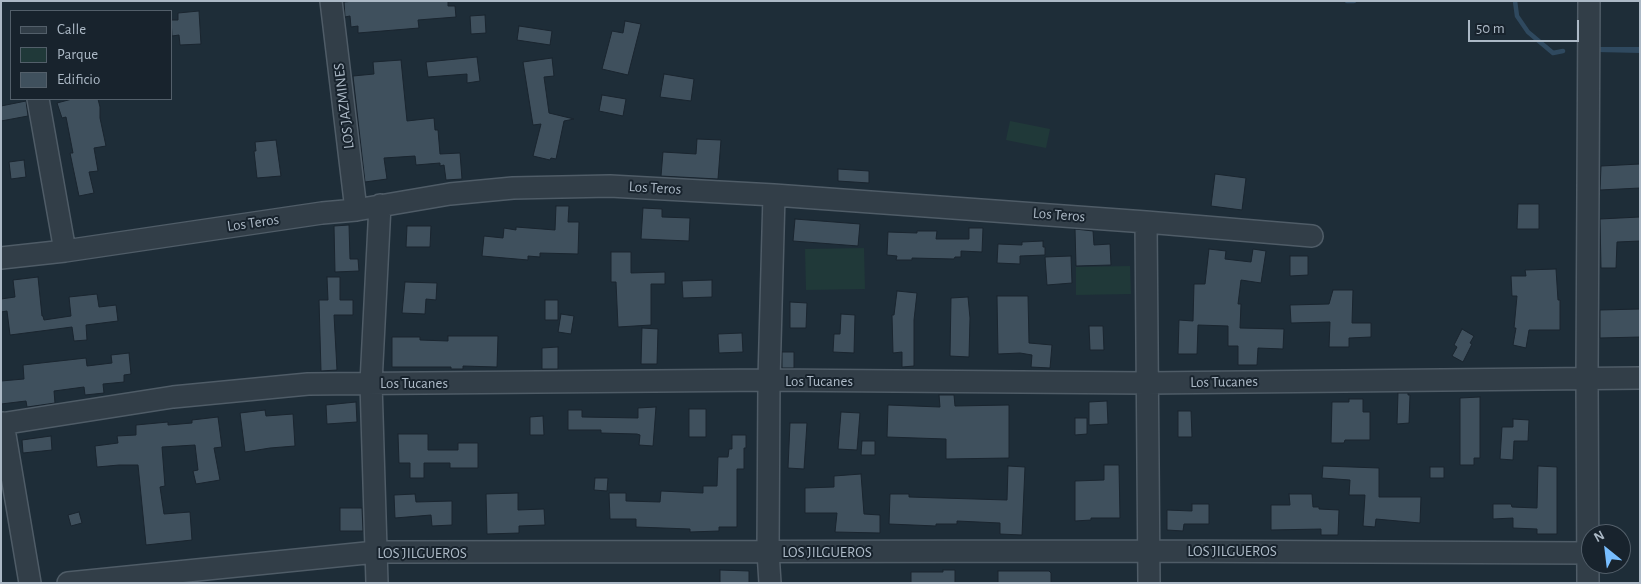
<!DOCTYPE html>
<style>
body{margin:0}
#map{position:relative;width:1641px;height:584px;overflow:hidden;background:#1e2d38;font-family:"Alegreya Sans",sans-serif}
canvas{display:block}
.frame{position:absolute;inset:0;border:2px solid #acb9c6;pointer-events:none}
.legend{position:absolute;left:10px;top:10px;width:162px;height:90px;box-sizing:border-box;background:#18232d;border:1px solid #535f6a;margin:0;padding:6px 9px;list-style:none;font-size:15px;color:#acb9c6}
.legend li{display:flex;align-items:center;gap:10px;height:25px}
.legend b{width:25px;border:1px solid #535f6a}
.north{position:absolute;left:1581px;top:524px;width:50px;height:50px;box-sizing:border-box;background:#18232d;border:1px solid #535f6a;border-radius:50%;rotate:331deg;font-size:14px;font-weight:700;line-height:20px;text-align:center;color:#acb9c6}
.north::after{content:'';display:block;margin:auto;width:18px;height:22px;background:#78beff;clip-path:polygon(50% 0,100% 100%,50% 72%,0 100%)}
.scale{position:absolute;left:1468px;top:20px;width:111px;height:22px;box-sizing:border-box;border:2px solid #acb9c6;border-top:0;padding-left:6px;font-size:15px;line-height:18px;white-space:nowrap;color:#acb9c6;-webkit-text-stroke:4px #18232d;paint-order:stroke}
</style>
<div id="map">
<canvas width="1641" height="584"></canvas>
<div class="frame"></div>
<ul class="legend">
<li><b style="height:6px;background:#323e48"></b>Calle</li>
<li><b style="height:14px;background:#203939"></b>Parque</li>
<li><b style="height:14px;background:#3f505d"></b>Edificio</li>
</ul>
<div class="north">N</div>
<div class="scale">50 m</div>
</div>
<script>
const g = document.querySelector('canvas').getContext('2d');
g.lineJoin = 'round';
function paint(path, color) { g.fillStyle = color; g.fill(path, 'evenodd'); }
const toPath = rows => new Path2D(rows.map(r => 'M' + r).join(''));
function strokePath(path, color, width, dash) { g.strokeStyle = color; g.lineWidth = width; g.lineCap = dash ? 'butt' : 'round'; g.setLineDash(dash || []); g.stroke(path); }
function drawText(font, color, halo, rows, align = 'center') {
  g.font = font + ' "Alegreya Sans",sans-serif'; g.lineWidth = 4; g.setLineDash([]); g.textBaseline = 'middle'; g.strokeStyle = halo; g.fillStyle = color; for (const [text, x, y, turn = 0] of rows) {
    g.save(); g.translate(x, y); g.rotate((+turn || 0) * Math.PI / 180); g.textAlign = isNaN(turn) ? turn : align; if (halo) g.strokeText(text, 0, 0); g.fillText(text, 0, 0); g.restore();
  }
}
const green = toPath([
 [1010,121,1050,129,1046,148,1006,140],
 [864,248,865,289,806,290,805,249],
 [1130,266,1131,294,1076,295,1076,267]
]);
const water = toPath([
 [1598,47,1640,47,1640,53,1597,52]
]);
const stream = toPath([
 [1347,1,1354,1],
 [1515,1,1517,16,1528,32,1553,53,1563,51]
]);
const building = toPath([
 [354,1,448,1,448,6,455,6,456,17,418,20,419,28,358,33,358,26,351,27,350,16,345,17,344,2,354,1],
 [199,11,201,44,180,45,179,35,172,36,171,20,178,20,178,13,199,11],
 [485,15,486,33,471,34,470,16,485,15],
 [625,21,641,24,628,75,602,69,612,31,623,33,625,21],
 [519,26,552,31,550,45,517,40,519,26],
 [477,57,480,81,467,83,467,74,428,77,426,62,477,57],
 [552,58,554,76,544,77,549,113,574,119,564,121,556,159,551,158,550,160,533,156,541,124,533,125,523,62,552,58],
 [401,60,407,121,434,118,435,130,438,130,440,154,460,153,462,179,446,180,444,165,440,166,440,163,416,165,415,156,384,158,387,179,365,182,353,76,374,74,373,62,401,60],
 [664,74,694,79,691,101,660,97,664,74],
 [602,95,626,99,623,116,599,111,602,95],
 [72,99,98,99,100,107,100,118,106,146,94,148,98,171,89,172,94,193,79,196,70,153,73,153,66,117,62,118,57,103,72,99],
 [26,101,28,116,1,121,1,106,26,101],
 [697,139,721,140,718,179,661,176,663,152,696,154,697,139],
 [276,140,281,176,257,178,254,151,256,151,255,142,276,140],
 [24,160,26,177,11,179,9,162,24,160],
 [1640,164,1640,188,1600,190,1601,166,1640,164],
 [838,169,869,171,869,183,838,181,838,169],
 [1215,174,1246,178,1242,210,1211,206,1215,174],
 [1518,204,1539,204,1539,229,1517,229,1518,204],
 [556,206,569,206,568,222,579,222,578,254,540,253,540,257,528,256,528,260,482,256,484,236,503,238,504,228,516,230,516,227,555,230,556,206],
 [643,208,662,209,662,217,690,218,689,241,641,239,643,208],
 [1640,217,1640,241,1617,242,1616,268,1601,268,1600,219,1640,217],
 [795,219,860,224,858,246,793,241,795,219],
 [349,225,350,259,358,259,359,271,335,272,334,226,349,225],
 [407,226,431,226,430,247,406,247,407,226],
 [969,228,983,228,982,252,961,251,961,257,955,257,954,259,912,258,912,260,896,260,897,256,887,255,888,232,917,233,917,231,937,231,936,239,969,239,969,228],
 [1075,229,1093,231,1094,245,1110,244,1111,265,1076,266,1075,229],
 [1043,241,1043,247,1045,247,1045,255,1020,256,1020,264,997,263,998,244,1022,245,1022,242,1043,241],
 [1209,249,1226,251,1225,259,1251,262,1253,249,1266,251,1261,283,1241,280,1238,304,1241,304,1240,328,1284,329,1283,349,1258,348,1257,365,1238,365,1238,346,1228,346,1228,326,1198,325,1197,354,1178,354,1179,320,1193,321,1194,284,1205,284,1209,249],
 [611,252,631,252,631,273,665,272,665,284,651,284,651,325,618,327,616,282,611,282,611,252],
 [1071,256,1072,283,1047,285,1045,257,1071,256],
 [1290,256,1308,256,1308,275,1290,276,1290,256],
 [1556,269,1558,300,1560,300,1560,330,1529,330,1526,348,1513,345,1516,328,1514,328,1517,296,1512,296,1511,276,1526,276,1525,270,1556,269],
 [38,277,42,316,43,316,44,320,71,316,69,297,97,294,99,307,116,305,118,321,86,325,87,340,74,341,72,327,10,335,7,311,1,312,1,299,15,297,13,280,38,277],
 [327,277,340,277,340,300,353,300,353,315,334,315,337,370,321,371,319,300,328,300,327,277],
 [712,280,712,297,683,298,682,281,712,280],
 [405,282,437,283,436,300,426,299,425,314,402,313,405,282],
 [1333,290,1353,290,1352,323,1371,323,1371,337,1349,338,1349,347,1329,347,1330,322,1291,323,1290,305,1329,304,1333,290],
 [897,291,917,293,914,320,914,366,902,367,902,352,893,353,892,315,894,315,897,291],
 [997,296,1028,296,1029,343,1052,345,1050,368,1031,367,1032,355,1020,353,998,354,997,296],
 [968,297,970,318,969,357,950,356,951,298,968,297],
 [545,300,558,300,558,320,545,320,545,300],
 [790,302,807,303,806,328,790,328,790,302],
 [1640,309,1640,337,1600,338,1600,310,1640,309],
 [561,314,574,316,571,334,558,332,561,314],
 [841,314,855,315,854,353,833,352,834,334,840,334,841,314],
 [1089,326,1103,326,1104,350,1090,350,1089,326],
 [642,328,658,329,657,364,641,364,642,328],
 [1462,329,1474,336,1470,343,1472,344,1463,362,1452,356,1457,347,1454,345,1462,329],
 [742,333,743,352,719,353,718,334,742,333],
 [448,336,498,336,497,367,463,366,463,369,451,369,451,367,392,367,392,337,420,337,420,340,448,341,448,336],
 [558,347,558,369,542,369,542,348,558,347],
 [782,352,794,352,794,368,782,368,782,352],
 [129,353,131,374,124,375,124,382,103,384,104,393,85,395,84,387,54,391,55,403,27,407,26,401,1,404,1,381,24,379,23,365,86,358,87,366,112,363,111,355,129,353],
 [1398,393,1408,393,1408,395,1410,395,1409,423,1397,424,1398,393],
 [939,395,954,395,955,406,1009,405,1009,458,946,459,946,439,887,437,888,405,940,407,939,395],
 [1480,397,1480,458,1474,458,1474,465,1460,465,1460,398,1480,397],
 [1349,399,1363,399,1363,412,1370,412,1370,440,1345,440,1344,443,1331,443,1332,402,1349,402,1349,399],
 [1107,401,1108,424,1089,425,1089,402,1107,401],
 [356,402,357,422,327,424,326,405,356,402],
 [656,407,653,446,639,445,640,435,637,434,601,433,601,430,568,430,568,410,582,410,582,417,638,418,638,408,656,407],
 [689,409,706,409,706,437,689,437,689,409],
 [265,410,266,416,293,414,295,446,270,448,245,452,240,413,265,410],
 [1178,411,1191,411,1192,437,1178,437,1178,411],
 [841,412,860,413,857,450,838,449,841,412],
 [543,416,544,435,530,435,530,417,543,416],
 [218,417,222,447,214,448,220,480,196,484,193,471,198,470,195,445,162,447,165,486,160,487,164,514,190,512,192,540,146,545,138,465,119,465,97,467,95,446,118,443,117,436,136,435,136,425,168,422,168,425,192,423,192,420,218,417],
 [1075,418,1087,418,1087,434,1075,435,1075,418],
 [1513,419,1529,420,1528,441,1514,441,1513,460,1500,459,1502,427,1513,427,1513,419],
 [790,423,807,423,804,469,788,468,790,423],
 [398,434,428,434,428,450,458,450,458,443,478,443,478,468,450,468,450,463,424,463,424,478,410,478,410,463,399,463,398,434],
 [732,435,746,435,746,448,744,448,744,469,737,469,737,527,719,527,719,531,690,532,690,529,636,527,636,519,610,519,609,493,626,493,626,501,660,502,661,491,703,493,703,486,717,486,718,457,728,457,729,449,732,449,732,435],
 [51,436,52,450,23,453,22,440,51,436],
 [862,441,875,441,875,455,861,455,862,441],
 [1104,465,1119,465,1120,518,1091,518,1091,520,1075,521,1075,481,1104,480,1104,465],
 [1008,466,1025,467,1022,535,1000,534,1000,523,957,521,957,524,936,524,936,526,889,524,890,494,909,494,909,497,1007,500,1008,466],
 [1323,466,1379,468,1379,497,1421,497,1420,523,1376,519,1375,527,1363,526,1365,495,1349,495,1350,480,1322,478,1323,466],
 [1538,466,1557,467,1557,534,1537,534,1537,529,1513,528,1513,518,1493,519,1493,504,1511,504,1512,507,1537,508,1538,466],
 [1430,467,1444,467,1444,478,1430,478,1430,467],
 [861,474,864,514,880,515,880,533,835,532,837,513,805,513,805,488,834,487,834,476,861,474],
 [595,478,608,478,607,491,594,490,595,478],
 [518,493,518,510,544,509,545,525,519,526,519,533,487,534,486,494,518,493],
 [415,494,416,502,452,501,452,525,432,526,431,515,395,518,394,495,415,494],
 [1289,494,1312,494,1313,507,1319,507,1319,509,1339,510,1338,535,1321,535,1321,529,1271,530,1271,505,1290,505,1289,494],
 [1192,504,1209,504,1209,524,1184,524,1183,531,1167,530,1167,510,1192,511,1192,504],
 [340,508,362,508,363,531,340,531,340,508],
 [79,512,82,523,71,526,68,515,79,512],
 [720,570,749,571,749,583,720,583,720,570],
 [943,570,955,570,955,583,911,583,911,572,943,572,943,570],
 [998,571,1049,571,1051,573,1051,583,998,583,998,571]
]);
const minor = toPath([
 [331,1,356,210],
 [38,99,65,251],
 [1146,222,1149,583],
 [1,258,65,251,322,213,356,210,450,194,513,188,610,186,774,195,1146,222,1312,236],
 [3,423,30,583],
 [1,424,173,397,308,384,769,380,1147,383,1640,378],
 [68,583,376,552,1149,551,1587,553],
 [377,583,371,383,380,205],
 [770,583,768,552,769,380,774,195],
 [1588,583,1587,378,1589,1]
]);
const streetNames = [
 ["LOS JAZMINES",344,106,-97],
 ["Los Teros",655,188,3],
 ["Los Teros",1059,215,4],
 ["Los Teros",253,223,-8],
 ["Los Tucanes",819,381],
 ["Los Tucanes",1224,382,-1],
 ["Los Tucanes",414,383],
 ["LOS JILGUEROS",1232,551],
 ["LOS JILGUEROS",827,552],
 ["LOS JILGUEROS",422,553]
];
paint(green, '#203939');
paint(water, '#2f495f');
strokePath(stream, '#2f495f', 4.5);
paint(building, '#3f505d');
strokePath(building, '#1a252f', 1);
strokePath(minor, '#4f5c67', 24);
strokePath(minor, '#323e48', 21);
drawText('15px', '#acb9c6', '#18232d', streetNames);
</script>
